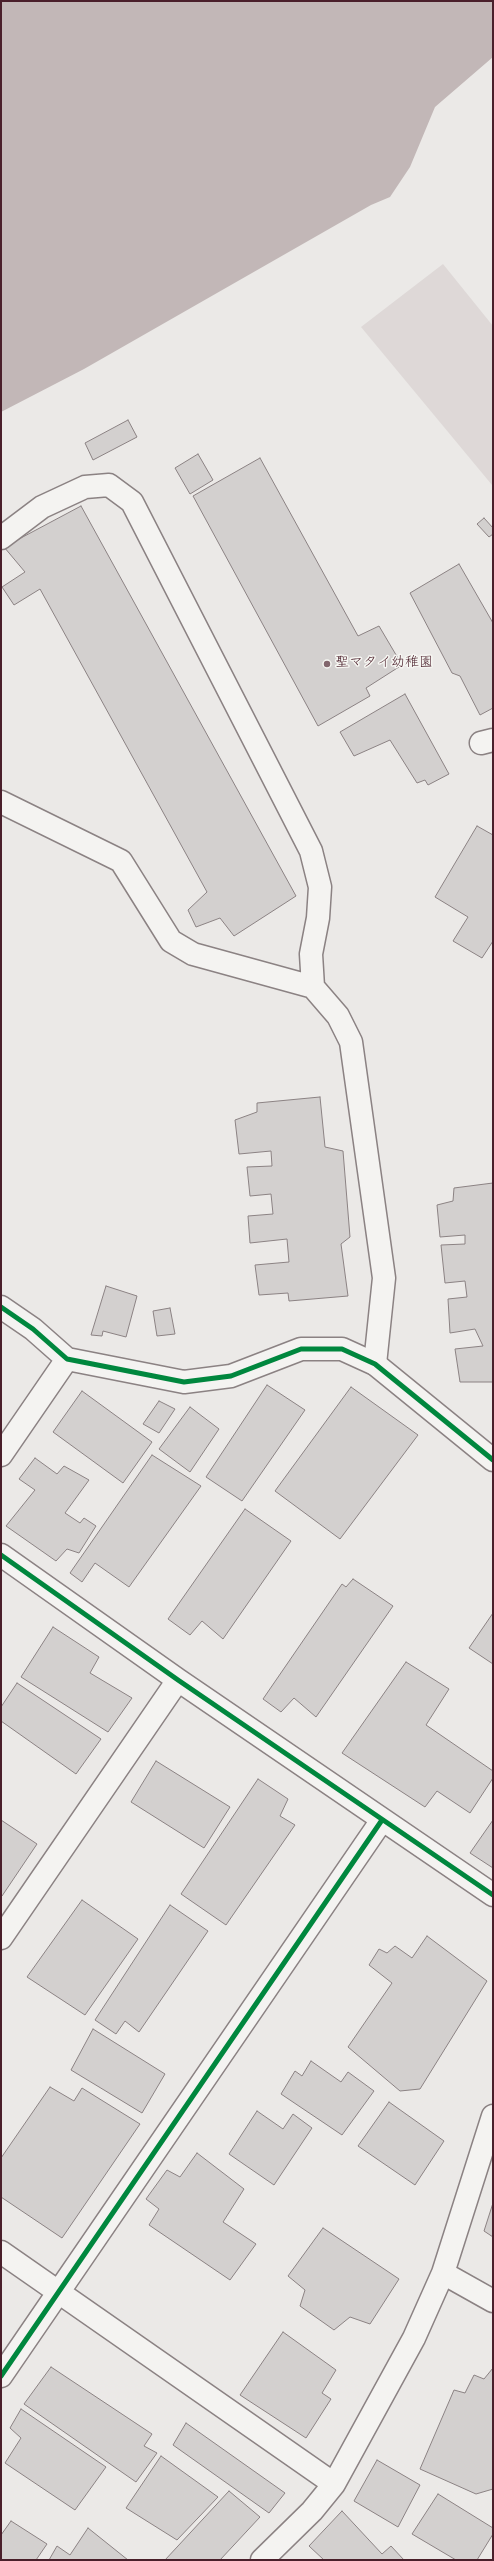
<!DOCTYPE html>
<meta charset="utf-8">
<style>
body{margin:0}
#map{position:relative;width:494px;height:2561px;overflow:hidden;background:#ebe9e7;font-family:"Indie Flower",sans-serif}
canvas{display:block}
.frame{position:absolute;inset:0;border:2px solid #4a1f2b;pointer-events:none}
</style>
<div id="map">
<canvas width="494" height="2561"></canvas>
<div class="frame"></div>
</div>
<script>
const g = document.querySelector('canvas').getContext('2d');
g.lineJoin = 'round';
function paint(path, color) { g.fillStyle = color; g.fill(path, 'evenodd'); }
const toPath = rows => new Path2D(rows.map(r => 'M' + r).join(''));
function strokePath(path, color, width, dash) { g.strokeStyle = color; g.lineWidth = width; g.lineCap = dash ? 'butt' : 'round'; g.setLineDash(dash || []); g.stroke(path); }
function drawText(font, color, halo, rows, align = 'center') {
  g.font = font + ' "Indie Flower","Klee One",sans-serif'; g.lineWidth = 3; g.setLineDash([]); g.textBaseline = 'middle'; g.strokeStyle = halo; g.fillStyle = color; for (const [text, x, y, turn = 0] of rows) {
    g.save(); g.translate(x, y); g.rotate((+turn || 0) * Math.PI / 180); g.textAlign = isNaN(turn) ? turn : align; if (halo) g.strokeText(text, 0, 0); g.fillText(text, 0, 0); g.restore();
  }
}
const green = toPath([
 [443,264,493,326,492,485,361,327]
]);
const water = toPath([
 [1,1,493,1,493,57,435,107,410,167,390,197,371,205,84,369,1,412]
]);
const building = toPath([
 [128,420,137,437,93,460,85,443,128,420],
 [198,454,213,480,190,494,175,468,198,454],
 [260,458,358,636,379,626,402,665,366,688,370,696,318,726,193,496,260,458],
 [81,506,296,896,234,936,220,918,196,927,188,910,207,892,40,589,14,605,2,587,25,572,4,547,81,506],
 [484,518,493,528,493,534,489,537,477,524,484,518],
 [459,564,493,623,493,708,480,715,460,676,452,673,410,593,459,564],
 [405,694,449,774,428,785,425,780,417,783,390,740,354,756,340,732,405,694],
 [477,826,493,835,493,941,482,958,453,941,468,917,435,897,477,826],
 [320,1097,325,1147,343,1151,350,1237,341,1244,348,1296,289,1301,288,1293,259,1295,255,1265,289,1262,287,1239,250,1243,248,1216,273,1214,271,1194,250,1196,247,1167,272,1166,271,1151,239,1154,235,1120,257,1112,257,1103,320,1097],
 [493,1183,493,1382,460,1382,455,1349,483,1346,475,1329,450,1333,448,1299,467,1297,465,1281,445,1283,441,1245,465,1244,465,1235,440,1237,437,1205,453,1201,454,1188,493,1183],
 [106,1286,137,1296,126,1337,103,1331,102,1336,91,1335,106,1286],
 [170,1308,175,1334,157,1336,153,1311,170,1308],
 [267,1385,305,1410,242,1501,206,1477,267,1385],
 [351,1387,418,1435,340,1539,275,1491,351,1387],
 [82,1391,152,1442,123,1483,53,1432,82,1391],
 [159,1401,175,1409,159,1433,143,1424,159,1401],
 [190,1407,219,1429,190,1472,159,1449,190,1407],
 [152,1455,201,1486,129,1587,95,1563,82,1582,70,1573,152,1455],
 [35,1458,57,1474,64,1466,89,1480,65,1513,80,1523,84,1518,96,1526,79,1553,67,1549,56,1561,6,1526,35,1490,19,1479,35,1458],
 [245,1509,291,1541,223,1639,202,1621,190,1635,168,1619,245,1509],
 [353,1579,393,1606,316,1717,294,1698,281,1712,263,1699,342,1584,346,1587,353,1579],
 [493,1613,493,1664,469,1648,493,1613],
 [53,1627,99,1657,90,1673,132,1698,108,1732,21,1677,53,1627],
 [406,1662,449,1689,426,1725,493,1771,493,1778,470,1813,437,1791,425,1807,342,1753,406,1662],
 [17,1683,101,1739,76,1774,1,1721,1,1707,17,1683],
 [156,1761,230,1807,204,1848,131,1802,156,1761],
 [258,1779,288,1799,280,1816,295,1825,226,1925,181,1894,258,1779],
 [1,1820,37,1844,2,1896,1,1896,1,1820],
 [493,1820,493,1868,470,1853,493,1820],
 [82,1900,138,1939,85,2015,27,1977,82,1900],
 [170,1905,208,1931,139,2032,125,2021,116,2034,95,2020,170,1905],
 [427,1936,487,1981,420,2089,400,2091,348,2047,392,1983,369,1965,379,1949,387,1953,395,1946,412,1958,427,1936],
 [93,2029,165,2074,142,2113,71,2070,93,2029],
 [311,2061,341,2082,348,2072,374,2091,342,2135,281,2094,295,2071,302,2076,311,2061],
 [50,2087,74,2101,82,2088,140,2124,62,2238,1,2197,1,2158,50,2087],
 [389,2102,444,2141,415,2185,358,2146,389,2102],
 [257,2111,283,2129,293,2114,312,2128,274,2185,229,2154,257,2111],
 [197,2153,244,2189,223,2222,256,2244,230,2280,149,2225,159,2209,146,2199,167,2170,180,2177,197,2153],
 [493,2203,493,2237,484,2231,493,2203],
 [323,2228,399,2279,370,2324,350,2317,334,2330,300,2306,305,2290,288,2276,323,2228],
 [283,2332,336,2370,322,2393,331,2399,306,2438,240,2395,283,2332],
 [51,2367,152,2434,144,2446,157,2453,136,2482,24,2404,51,2367],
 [493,2368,493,2489,476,2494,420,2469,454,2390,465,2393,474,2375,484,2379,493,2368],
 [21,2409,106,2467,75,2510,5,2463,21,2438,10,2428,21,2409],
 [186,2423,285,2493,269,2513,173,2445,186,2423],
 [161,2456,218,2497,177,2540,126,2508,161,2456],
 [377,2460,420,2485,398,2527,354,2501,377,2460],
 [229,2491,260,2517,220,2560,165,2560,229,2491],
 [438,2494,493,2528,493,2534,477,2560,456,2560,412,2534,438,2494],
 [342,2511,382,2554,391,2546,404,2560,324,2560,309,2546,342,2511],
 [11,2521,47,2544,36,2560,1,2560,1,2535,11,2521],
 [88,2528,128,2560,49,2560,57,2546,70,2555,88,2528]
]);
const lane = toPath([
 [1,538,42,507,85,487,109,485,132,502,311,851,320,887,318,918,311,954,313,987],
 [1,802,121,861,171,941,193,954,313,987,338,1016,351,1042,384,1278,375,1364]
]);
const street = toPath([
 [481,743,493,740],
 [1,1307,33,1329,67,1359,184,1382,231,1376,301,1349,342,1349,375,1364,493,1460],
 [1,1455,67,1359],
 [1,1555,178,1680,493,1895],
 [1,1938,178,1680],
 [1,2252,334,2484],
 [443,2273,493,2301],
 [1,2376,382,1820],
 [262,2560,312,2511,334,2484,414,2338,443,2273,493,2116]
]);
const cycleway = toPath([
 [1,1307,33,1329,67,1359,184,1382,231,1376,301,1349,342,1349,375,1364,493,1460],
 [1,1555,178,1680,493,1895],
 [1,2376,382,1820]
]);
const markers = [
 [327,664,4,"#82666d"]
];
const poiNames = [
 ["聖マタイ幼稚園",335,664]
];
paint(green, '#ded8d7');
paint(water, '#c2b7b7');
paint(building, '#d3d0cf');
strokePath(building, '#8b8283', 1);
strokePath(lane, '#8b8283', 25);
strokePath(street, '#8b8283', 25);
strokePath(lane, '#f4f3f1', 22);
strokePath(street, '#f4f3f1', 22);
strokePath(cycleway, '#00873e', 5);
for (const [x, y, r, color] of markers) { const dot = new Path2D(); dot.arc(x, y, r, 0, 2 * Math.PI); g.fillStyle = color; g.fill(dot); strokePath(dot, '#f6f6f2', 1.5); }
drawText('14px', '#4a1f2b', '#f6f6f2', poiNames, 'left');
</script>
